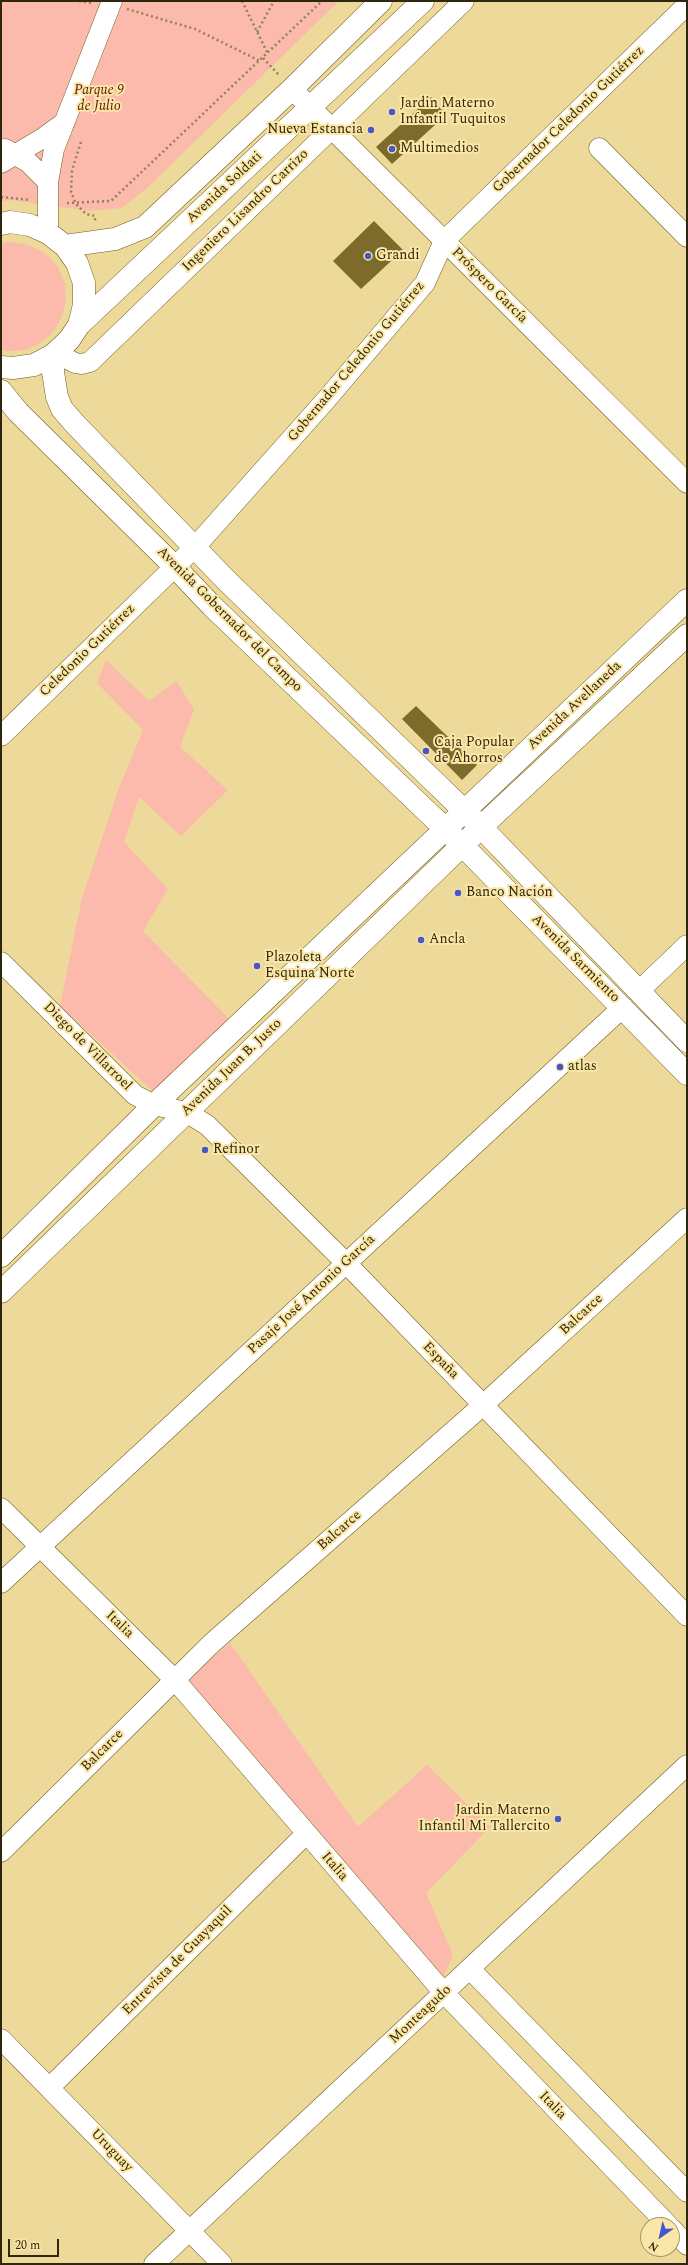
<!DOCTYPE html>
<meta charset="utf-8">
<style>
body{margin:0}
#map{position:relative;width:688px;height:2265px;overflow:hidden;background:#edd999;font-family:Spectral,serif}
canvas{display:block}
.frame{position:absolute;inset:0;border:2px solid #2f270d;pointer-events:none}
.north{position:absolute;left:640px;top:2217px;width:40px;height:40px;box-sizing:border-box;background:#fae6a6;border:1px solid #a99a69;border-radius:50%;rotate:214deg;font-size:11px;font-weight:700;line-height:16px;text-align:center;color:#2f270d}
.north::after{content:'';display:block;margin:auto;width:14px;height:18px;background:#4856cb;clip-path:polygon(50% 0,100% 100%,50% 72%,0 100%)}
.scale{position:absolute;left:8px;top:2239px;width:51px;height:18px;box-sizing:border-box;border:2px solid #2f270d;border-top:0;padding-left:5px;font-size:12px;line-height:14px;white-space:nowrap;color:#2f270d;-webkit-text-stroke:3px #fae6a6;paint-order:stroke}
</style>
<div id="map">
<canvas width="688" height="2265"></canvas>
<div class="frame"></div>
<div class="north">N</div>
<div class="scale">20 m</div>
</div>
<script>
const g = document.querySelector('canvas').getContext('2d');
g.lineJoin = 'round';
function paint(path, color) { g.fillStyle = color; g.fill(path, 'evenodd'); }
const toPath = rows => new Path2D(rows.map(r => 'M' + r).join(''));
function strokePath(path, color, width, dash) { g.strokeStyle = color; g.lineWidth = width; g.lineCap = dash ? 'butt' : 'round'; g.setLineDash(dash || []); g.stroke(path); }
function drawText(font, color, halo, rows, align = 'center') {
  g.font = font + ' Spectral,serif'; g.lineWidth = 4; g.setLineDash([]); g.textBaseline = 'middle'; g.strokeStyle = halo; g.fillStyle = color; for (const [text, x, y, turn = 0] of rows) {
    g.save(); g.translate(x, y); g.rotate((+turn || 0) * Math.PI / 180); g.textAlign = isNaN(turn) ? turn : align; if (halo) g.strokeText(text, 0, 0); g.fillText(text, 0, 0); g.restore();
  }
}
const green = toPath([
 [1,1,339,1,146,189,121,208,91,211,10,200,1,201],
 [11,242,29,245,46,254,58,267,65,283,66,300,62,317,54,331,41,343,25,350,8,351,1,350,1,243],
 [106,660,149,701,176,681,194,709,180,747,228,790,181,836,139,797,124,842,168,889,143,931,231,1021,156,1094,60,1006,82,898,119,788,143,730,97,683],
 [230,1643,358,1827,427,1765,490,1827,426,1893,453,1955,439,1988,187,1678]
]);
const building = toPath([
 [431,97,446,115,392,164,376,147],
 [374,221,403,250,361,289,333,261],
 [416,706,477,765,462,780,402,719]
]);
const path = toPath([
 [79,1,93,3],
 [242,1,268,54],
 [127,9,195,29,260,61],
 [257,32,274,1],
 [263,58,279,75],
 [81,142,72,170,71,192,76,204,86,214,95,216,95,223],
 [1,197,30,200],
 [67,203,111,201,322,1]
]);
const minor = toPath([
 [292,89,687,483],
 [599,148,687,237],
 [5,149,28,162,48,182],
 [1,163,43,138,65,122],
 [48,233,48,182,54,149,112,1],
 [56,353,75,363,81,364,90,362,464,1],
 [1,736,195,547,326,400,425,283,444,241,687,5],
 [1,962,135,1095,154,1105,186,1112,207,1125,346,1263,687,1616],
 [639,991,687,945],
 [1,1508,175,1680,444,1993,668,2225],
 [1,1583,623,1007],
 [1,1852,212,1643,482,1406,687,1218],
 [470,1969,687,2192],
 [1,2039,222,2264],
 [49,2088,306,1834],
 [672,2229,687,2245],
 [154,2264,687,1765]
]);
const major = toPath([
 [1,224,10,222,30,225,48,233,65,246,77,263,84,283,84,305,79,325,69,340,53,355,34,365,13,368,1,367],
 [65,246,115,239,145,227,292,89,381,1],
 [79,325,423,1],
 [53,355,53,372,57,397,62,409,75,424,227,581,481,827,687,1041],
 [1,391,18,412,175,567,212,606,462,845,687,1074],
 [1,1256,154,1105,687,600],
 [1,1292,481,827,687,635]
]);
const markers = [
 [392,112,4,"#4856cb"],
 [371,130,4,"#4856cb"],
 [392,149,4,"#4856cb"],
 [368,256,4,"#4856cb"],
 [426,751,4,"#4856cb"],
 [458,893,4,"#4856cb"],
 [421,940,4,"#4856cb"],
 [257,966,4,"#4856cb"],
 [560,1067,4,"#4856cb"],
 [205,1150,4,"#4856cb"],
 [558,1819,4,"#4856cb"]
];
const parkNames = [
 ["Parque 9",99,91],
 ["de Julio",99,107]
];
const poiNames = [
 ["Jardin Materno",400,104],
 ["Infantil Tuquitos",400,120],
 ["Nueva Estancia",363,130,"right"],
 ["Multimedios",400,149],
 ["Grandi",376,256],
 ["Caja Popular",434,743],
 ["de Ahorros",434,759],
 ["Banco Nación",466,893],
 ["Ancla",429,940],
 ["Plazoleta",265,958],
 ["Esquina Norte",265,974],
 ["atlas",568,1067],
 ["Refinor",213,1150],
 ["Jardin Materno",550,1811,"right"],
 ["Infantil Mi Tallercito",550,1827,"right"]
];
const streetNames = [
 ["Gobernador Celedonio Gutiérrez",569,120,-44],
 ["Avenida Soldati",225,188,-43],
 ["Ingeniero Lisandro Carrizo",246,211,-44],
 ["Próspero García",489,286,45],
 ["Gobernador Celedonio Gutiérrez",357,362,-50],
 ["Avenida Gobernador del Campo",229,620,45],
 ["Celedonio Gutiérrez",88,651,-44],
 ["Avenida Avellaneda",575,706,-43],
 ["Avenida Sarmiento",575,959,45],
 ["Diego de Villarroel",87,1047,45],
 ["Avenida Juan B. Justo",232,1068,-44],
 ["Pasaje José Antonio García",312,1295,-43],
 ["Balcarce",582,1315,-43],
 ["España",440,1361,46],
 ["Balcarce",340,1531,-41],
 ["Italia",119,1625,44],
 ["Balcarce",103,1751,-45],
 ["Italia",334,1867,49],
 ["Entrevista de Guayaquil",178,1961,-45],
 ["Monteagudo",421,2015,-43],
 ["Italia",552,2106,46],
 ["Uruguay",111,2151,46]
];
paint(green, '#fbbaab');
paint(building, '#7d6b2c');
strokePath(minor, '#705e1e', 21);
strokePath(major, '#705e1e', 23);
strokePath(path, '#918355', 2.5, [2, 3]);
strokePath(minor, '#fff', 20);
strokePath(major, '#fff', 22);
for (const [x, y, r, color] of markers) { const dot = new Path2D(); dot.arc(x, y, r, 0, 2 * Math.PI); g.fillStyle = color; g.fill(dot); strokePath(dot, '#fae6a6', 1.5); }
drawText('italic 14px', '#641809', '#fae6a6', parkNames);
drawText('14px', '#2f270d', '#fae6a6', poiNames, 'left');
drawText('14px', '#2f270d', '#fae6a6', streetNames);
</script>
